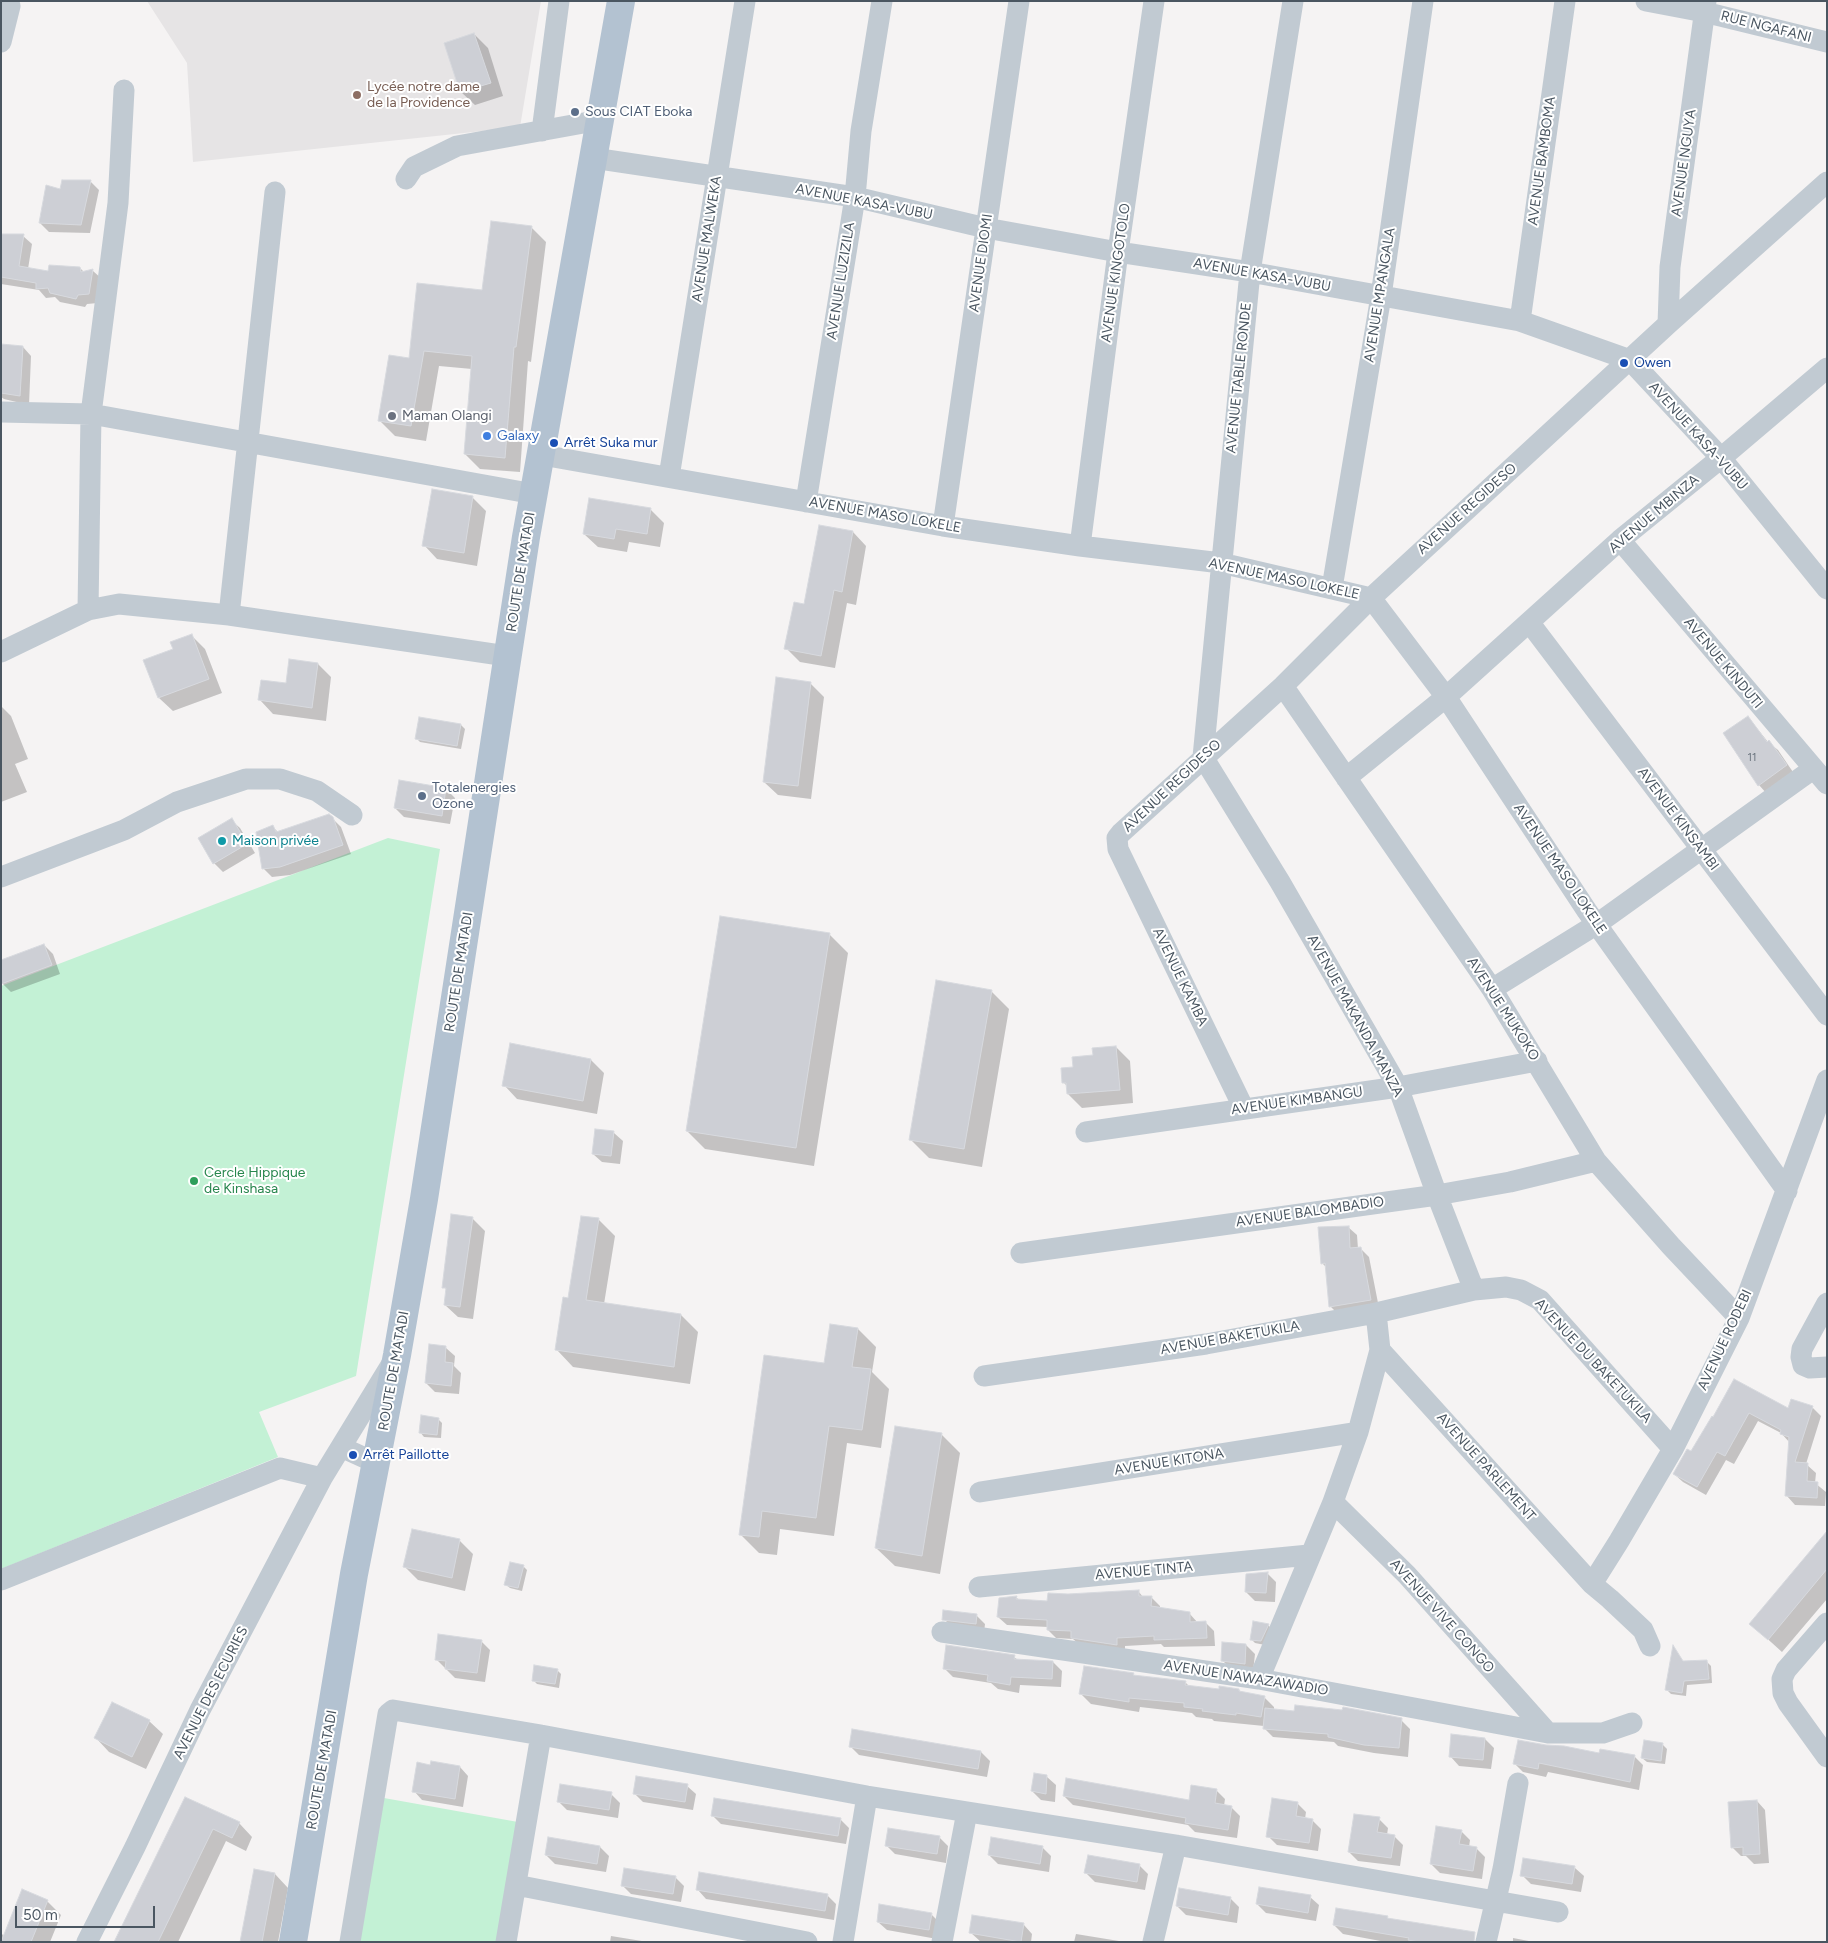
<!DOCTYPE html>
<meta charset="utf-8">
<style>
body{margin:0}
#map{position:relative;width:1828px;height:1943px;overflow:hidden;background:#f5f3f3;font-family:Figtree,sans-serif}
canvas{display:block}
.frame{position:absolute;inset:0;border:2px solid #4a5661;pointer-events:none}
.scale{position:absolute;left:15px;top:1906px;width:140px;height:22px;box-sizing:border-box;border:2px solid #4a5661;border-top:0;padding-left:6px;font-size:15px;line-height:18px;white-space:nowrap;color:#4a5661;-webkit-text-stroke:4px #fff;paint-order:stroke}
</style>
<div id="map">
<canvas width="1828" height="1943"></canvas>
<div class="frame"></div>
<div class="scale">50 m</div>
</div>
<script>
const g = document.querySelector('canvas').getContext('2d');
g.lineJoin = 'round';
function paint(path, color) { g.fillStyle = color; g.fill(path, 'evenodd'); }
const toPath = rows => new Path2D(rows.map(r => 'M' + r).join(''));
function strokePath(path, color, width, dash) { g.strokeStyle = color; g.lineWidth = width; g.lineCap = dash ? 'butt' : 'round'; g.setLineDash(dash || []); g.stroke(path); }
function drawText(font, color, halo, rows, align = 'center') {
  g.font = font + ' Figtree,sans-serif'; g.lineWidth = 4; g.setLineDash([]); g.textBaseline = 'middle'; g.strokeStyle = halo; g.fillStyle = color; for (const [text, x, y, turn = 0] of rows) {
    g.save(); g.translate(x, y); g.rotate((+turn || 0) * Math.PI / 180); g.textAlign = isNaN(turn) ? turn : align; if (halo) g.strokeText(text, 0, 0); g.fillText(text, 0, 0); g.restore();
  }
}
const education = toPath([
 [147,1,541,1,520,127,193,162,187,63]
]);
const green = toPath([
 [388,838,440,849,356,1376,259,1412,278,1457,1,1569,1,986],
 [384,1798,518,1822,497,1942,359,1942]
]);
const shadow = toPath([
 [474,34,488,48,503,96,475,105,461,92,445,44],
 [90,181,99,190,90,233,49,232,40,223,61,190],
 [531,227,546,242,531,362,528,361,520,472,480,469,465,454,472,369,439,366,426,441,395,436,379,420,410,359,483,291],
 [1,236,23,236,32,244,28,269,49,272,80,268,84,272,93,271,102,279,98,303,87,304,85,307,60,302,55,297,46,298,39,290,1,284],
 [1,345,23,347,31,356,29,405,4,399,1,397],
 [472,497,486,511,477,566,437,559,424,545],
 [651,510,664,523,660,547,629,542,627,552,598,547,584,534],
 [853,532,866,546,856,605,847,603,835,668,800,662,786,648,805,606],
 [191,635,205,649,222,693,173,711,159,698,175,649],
 [318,664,331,677,326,721,273,714,260,700,287,685],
 [810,683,824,697,811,799,778,795,764,782],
 [1,706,11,716,28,759,15,764,27,792,1,802],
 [1748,717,1768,742,1778,750,1795,775,1767,794,1759,785],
 [461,725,465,729,461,749,420,742,416,738],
 [400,781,446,789,455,798,450,824,404,817,395,808],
 [332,818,341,827,351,854,290,875,272,877,263,868,273,827,279,833],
 [231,820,240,828,255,853,223,872,214,863],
 [829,934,848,953,814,1166,705,1149,687,1131],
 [44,945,53,954,60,974,11,992,2,983],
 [991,991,1009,1009,982,1167,929,1158,910,1139],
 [1116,1047,1130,1061,1133,1103,1082,1108,1068,1094,1068,1087,1064,1083,1074,1068,1095,1056],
 [591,1060,604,1073,597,1114,517,1099,504,1085],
 [614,1133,623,1141,620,1164,602,1162,593,1154],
 [472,1218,485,1231,473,1319,458,1317,445,1305,447,1290,444,1287],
 [598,1219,615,1236,604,1304,681,1315,698,1332,690,1384,573,1367,557,1350,569,1299],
 [1348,1227,1357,1235,1358,1249,1361,1249,1369,1257,1379,1308,1338,1314,1330,1306,1327,1268,1322,1263],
 [858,1329,876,1347,872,1372,889,1389,881,1448,847,1443,834,1536,780,1529,777,1555,759,1553,740,1534,825,1364],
 [446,1348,455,1356,454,1366,461,1373,459,1394,435,1392,426,1383],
 [1735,1380,1789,1410,1812,1407,1821,1416,1806,1464,1816,1473,1815,1483,1826,1492,1825,1506,1795,1505,1787,1496,1790,1443,1781,1433,1758,1421,1734,1464,1726,1460,1706,1495,1683,1482,1674,1474,1692,1453,1714,1419],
 [438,1419,442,1423,441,1438,424,1437,420,1432],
 [941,1434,960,1453,940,1574,895,1566,876,1548],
 [1827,1533,1827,1599,1782,1652,1751,1624],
 [460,1541,473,1554,465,1591,418,1580,405,1567],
 [523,1566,527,1570,522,1591,510,1588,505,1584],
 [1267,1573,1276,1582,1275,1602,1255,1601,1246,1592],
 [1138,1591,1144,1598,1151,1597,1160,1606,1160,1608,1189,1613,1198,1623,1206,1623,1214,1631,1215,1646,1164,1647,1161,1644,1125,1646,1125,1653,1081,1646,1073,1639,1056,1638,1048,1630,1048,1627,1007,1625,998,1617,1016,1597,1020,1601,1048,1602,1068,1595],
 [976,1615,985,1624,984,1633,953,1628,944,1619],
 [1268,1625,1272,1629,1265,1645,1255,1643,1251,1639],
 [481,1641,490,1650,485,1682,455,1678,436,1659],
 [1246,1645,1255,1654,1253,1672,1231,1669,1222,1660],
 [1014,1657,1018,1660,1053,1662,1062,1671,1061,1687,1020,1685,1019,1693,998,1689,991,1683,953,1677,944,1668],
 [1707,1662,1711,1666,1712,1683,1687,1685,1686,1696,1671,1694,1667,1690,1684,1663],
 [557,1670,561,1674,559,1688,537,1684,533,1680],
 [1133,1674,1135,1676,1185,1682,1190,1687,1220,1691,1239,1690,1242,1693,1264,1697,1274,1707,1274,1710,1401,1720,1410,1729,1408,1757,1374,1753,1338,1746,1334,1742,1273,1737,1264,1728,1264,1726,1214,1721,1212,1719,1196,1717,1192,1713,1140,1707,1139,1712,1091,1704,1081,1694],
 [149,1721,163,1734,146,1769,109,1752,96,1738],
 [1485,1739,1494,1748,1491,1769,1459,1766,1451,1757],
 [1645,1742,1663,1745,1667,1749,1665,1764,1647,1762,1642,1758],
 [850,1746,981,1752,990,1761,987,1777,859,1755],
 [1600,1755,1634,1756,1643,1765,1639,1790,1548,1772,1546,1777,1523,1772,1514,1763],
 [431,1766,460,1767,468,1776,463,1807,422,1800,414,1791],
 [1047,1777,1056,1785,1055,1802,1041,1800,1032,1791],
 [687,1786,696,1794,693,1810,643,1802,634,1793],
 [1216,1790,1225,1799,1224,1806,1231,1807,1240,1816,1237,1838,1195,1832,1188,1825,1073,1805,1064,1796,1190,1801],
 [611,1794,620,1803,618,1818,567,1810,558,1801],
 [186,1798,239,1823,252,1837,246,1851,226,1841,178,1942,116,1942],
 [1757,1801,1765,1810,1769,1863,1754,1864,1746,1856,1741,1856,1732,1847],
 [1297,1803,1306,1812,1305,1819,1312,1820,1321,1829,1318,1851,1277,1845,1268,1836],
 [712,1815,840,1819,849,1828,846,1844,721,1824],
 [1379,1819,1388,1828,1387,1835,1394,1836,1403,1845,1400,1866,1358,1861,1349,1852],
 [1461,1831,1470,1840,1469,1847,1476,1848,1485,1857,1482,1879,1440,1873,1431,1864],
 [939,1837,948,1846,946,1863,895,1854,886,1845],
 [549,1839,600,1847,609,1856,606,1872,555,1864,546,1855],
 [1042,1847,1051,1856,1049,1872,998,1864,989,1855],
 [1524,1859,1575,1868,1584,1876,1581,1892,1531,1884,1522,1875],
 [1139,1865,1148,1874,1145,1890,1095,1882,1086,1873],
 [275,1874,288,1888,278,1942,241,1942],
 [675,1877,684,1886,681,1902,631,1894,622,1885],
 [698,1890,827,1895,836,1904,834,1920,706,1899],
 [1310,1897,1319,1905,1316,1921,1266,1913,1257,1904],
 [1230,1898,1239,1907,1237,1923,1186,1915,1177,1906],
 [47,1901,61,1915,50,1942,1,1942,1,1934,4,1935],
 [931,1914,940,1923,937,1939,887,1930,878,1922],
 [1387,1917,1390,1920,1472,1942,1386,1942,1343,1934,1334,1925],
 [1024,1925,1032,1934,1031,1942,981,1942,970,1932],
 [1076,1934,1125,1942,1074,1942],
 [611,1936,648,1942,610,1942],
 [1513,1938,1534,1942,1513,1942]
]);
const building = toPath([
 [474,33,491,83,460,92,444,43,474,33],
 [62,180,91,180,81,225,39,223,46,185,60,189,62,180],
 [491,221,532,226,516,347,514,347,505,458,464,454,472,356,424,351,411,426,378,421,389,355,409,358,417,283,482,290,491,221],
 [1,234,24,234,19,266,48,271,49,265,80,267,81,272,93,269,89,294,78,295,76,299,50,293,48,288,36,289,36,283,1,277,1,234],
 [1,344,23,346,20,396,1,393,1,344],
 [432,489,473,496,464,553,422,546,432,489],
 [589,498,651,508,647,534,616,529,614,539,583,534,589,498],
 [819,525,853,531,842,592,834,590,821,656,784,649,794,602,804,604,819,525],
 [192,634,209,679,158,698,143,660,173,649,170,642,192,634],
 [289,659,318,663,312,708,258,700,261,680,286,683,289,659],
 [776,677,811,682,798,786,763,782,776,677],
 [1748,716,1767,742,1769,740,1787,765,1758,786,1723,733,1748,716],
 [419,717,461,724,457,746,415,739,419,717],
 [399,780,446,788,442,816,394,808,399,780],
 [329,814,333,817,343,845,280,867,262,869,256,832,273,825,276,832,329,814],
 [232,818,247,844,213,864,198,838,232,818],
 [720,916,830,933,796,1148,686,1131,720,916],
 [44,944,52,965,1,984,1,960,44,944],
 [936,980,992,990,964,1149,909,1140,936,980],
 [510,1043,591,1059,583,1101,502,1086,510,1043],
 [1116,1046,1120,1090,1067,1094,1066,1083,1062,1083,1061,1068,1073,1067,1072,1057,1093,1055,1092,1048,1116,1046],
 [595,1129,614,1131,611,1156,592,1154,595,1129],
 [451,1214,473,1217,460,1307,444,1305,446,1288,442,1288,451,1214],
 [581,1216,599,1218,586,1300,681,1314,674,1367,555,1350,563,1297,568,1298,581,1216],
 [1349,1226,1350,1248,1361,1247,1371,1300,1329,1307,1325,1263,1321,1264,1318,1227,1349,1226],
 [830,1324,858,1328,852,1367,871,1369,862,1430,829,1426,816,1518,762,1511,759,1537,739,1535,764,1355,824,1363,830,1324],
 [429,1344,446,1346,445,1362,453,1363,451,1386,425,1383,429,1344],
 [1734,1379,1788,1408,1791,1399,1813,1406,1795,1462,1808,1463,1807,1481,1818,1482,1817,1498,1785,1496,1789,1437,1780,1434,1781,1430,1749,1413,1725,1456,1717,1452,1697,1487,1673,1474,1687,1449,1691,1451,1712,1416,1713,1417,1734,1379],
 [421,1415,439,1418,437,1435,419,1433,421,1415],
 [895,1426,942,1433,922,1556,875,1548,895,1426],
 [412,1529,460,1539,452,1578,403,1567,412,1529],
 [1827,1531,1827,1569,1768,1640,1749,1624,1827,1531],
 [510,1562,524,1565,518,1588,504,1585,510,1562],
 [1268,1572,1266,1593,1245,1592,1246,1574,1268,1572],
 [1139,1590,1139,1596,1152,1596,1151,1606,1190,1612,1190,1622,1206,1621,1207,1638,1154,1640,1154,1636,1117,1638,1117,1645,1071,1638,1071,1631,1047,1630,1047,1620,997,1617,999,1598,1017,1596,1016,1599,1047,1601,1048,1593,1068,1594,1139,1590],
 [943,1610,977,1614,976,1624,942,1620,943,1610],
 [1253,1621,1269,1624,1261,1641,1250,1640,1253,1621],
 [438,1634,482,1640,477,1673,445,1669,446,1661,435,1660,438,1634],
 [1222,1642,1246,1644,1245,1664,1221,1661,1222,1642],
 [946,1645,1015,1655,1014,1659,1053,1661,1052,1679,1011,1677,1010,1685,987,1681,988,1675,943,1669,946,1645],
 [1673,1645,1683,1661,1707,1660,1709,1679,1684,1681,1682,1693,1665,1690,1673,1645],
 [534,1665,558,1669,555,1684,532,1681,534,1665],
 [1084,1666,1134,1673,1133,1675,1186,1681,1185,1685,1219,1689,1219,1686,1239,1689,1239,1691,1265,1696,1261,1717,1236,1713,1236,1715,1202,1711,1203,1709,1184,1707,1184,1703,1129,1698,1129,1702,1079,1694,1084,1666],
 [112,1702,150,1720,132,1757,94,1738,112,1702],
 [1295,1705,1342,1710,1343,1707,1402,1718,1399,1748,1364,1745,1328,1737,1328,1734,1263,1729,1265,1708,1294,1711,1295,1705],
 [852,1729,981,1751,978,1769,849,1747,852,1729],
 [1451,1734,1485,1738,1483,1760,1449,1757,1451,1734],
 [1518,1740,1546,1745,1564,1746,1599,1753,1600,1749,1635,1755,1630,1782,1539,1763,1538,1769,1513,1764,1518,1740],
 [1644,1740,1663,1743,1661,1761,1641,1758,1644,1740],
 [431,1761,460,1766,455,1799,412,1792,417,1762,430,1765,431,1761],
 [1034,1773,1047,1775,1046,1794,1031,1791,1034,1773],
 [636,1776,688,1784,685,1802,633,1794,636,1776],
 [1066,1778,1189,1800,1191,1785,1217,1789,1215,1803,1232,1806,1228,1830,1185,1823,1186,1818,1063,1796,1066,1778],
 [560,1784,612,1792,609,1810,557,1802,560,1784],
 [185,1797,240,1822,232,1838,213,1829,158,1942,114,1942,185,1797],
 [714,1798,841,1818,838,1836,711,1816,714,1798],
 [1272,1798,1298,1802,1296,1816,1313,1819,1309,1843,1266,1837,1272,1798],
 [1757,1800,1760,1854,1743,1855,1743,1847,1731,1848,1728,1802,1757,1800],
 [1354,1814,1380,1817,1377,1832,1395,1835,1391,1858,1348,1852,1354,1814],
 [1436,1826,1462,1830,1459,1844,1477,1847,1473,1871,1430,1864,1436,1826],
 [888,1828,940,1836,937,1854,885,1846,888,1828],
 [548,1837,600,1846,597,1864,545,1855,548,1837],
 [991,1837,1043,1846,1040,1864,988,1855,991,1837],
 [1088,1855,1140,1864,1137,1882,1084,1873,1088,1855],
 [1523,1858,1575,1866,1572,1884,1520,1876,1523,1858],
 [624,1868,676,1876,673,1894,621,1886,624,1868],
 [254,1869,275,1873,262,1942,240,1942,254,1869],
 [699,1872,828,1894,825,1911,696,1890,699,1872],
 [1259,1887,1311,1895,1308,1913,1256,1904,1259,1887],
 [1179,1888,1231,1897,1228,1915,1176,1906,1179,1888],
 [22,1889,48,1900,31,1942,1,1942,22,1889],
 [879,1904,932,1913,929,1930,877,1922,879,1904],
 [1336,1908,1388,1916,1387,1918,1475,1932,1474,1942,1419,1942,1408,1940,1409,1938,1333,1925,1336,1908],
 [972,1915,1024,1923,1021,1942,969,1933,972,1915]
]);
const minor = toPath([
 [1293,1,1250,272,1203,757,1280,882,1398,1087,1437,1195,1474,1290],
 [1646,1,1704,12,1827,42],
 [1,42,10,6],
 [542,131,559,1],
 [593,158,855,197,986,228,1118,252,1250,272,1520,321,1630,360,1721,458,1827,589],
 [406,179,414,167,457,146,600,120],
 [1520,321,1565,1],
 [1668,324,1670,267,1706,1],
 [1,412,91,414,534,494],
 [542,455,943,526,1080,546,1221,563,1371,598,1446,697,1587,911,1787,1191],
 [669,477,745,1],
 [806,502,855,197,861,131,882,1],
 [943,526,1019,1],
 [1620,540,1827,784],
 [1080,546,1118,252,1154,1],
 [1332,588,1381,296,1423,1],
 [88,610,91,414,118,203,124,90],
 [229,615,275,192],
 [1529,622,1827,1015],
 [1,652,88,610,119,604,229,615,507,656],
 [1283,686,1492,989,1596,1161,1671,1246,1739,1318],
 [1346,778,1446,697,1620,540,1721,458,1827,368],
 [1,877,124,830,177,802,246,779,280,779,317,791,352,815],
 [1492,989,1597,924,1813,769],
 [1244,1109,1118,849,1117,838,1121,833,1283,686,1371,598,1668,324,1827,182],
 [1086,1132,1398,1087,1537,1061],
 [1021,1253,1437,1195,1510,1182,1596,1161],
 [1827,1303,1802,1349,1801,1357,1803,1365,1810,1368,1827,1367],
 [1380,1350,1592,1584,1610,1599,1643,1630,1650,1646],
 [984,1376,1206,1344,1376,1313,1474,1290,1506,1287,1521,1290,1540,1300,1673,1449],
 [341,1447,376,1463],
 [980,1492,1358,1432],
 [1333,1502,1407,1575,1548,1733],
 [1,1580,280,1468,322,1478],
 [1592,1584,1619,1541,1673,1449,1739,1318,1827,1080],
 [979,1587,1309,1555],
 [1827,1623,1786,1670,1782,1679,1783,1693,1788,1703,1827,1757],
 [942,1632,1259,1679,1548,1733,1603,1733,1632,1723],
 [1259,1679,1333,1502,1358,1432,1380,1350,1376,1313],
 [516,1885,807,1942],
 [87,1942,135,1847,200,1710,322,1478,391,1365],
 [350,1942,388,1714,393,1710,541,1735,867,1796,1176,1845,1558,1912],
 [506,1942,541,1735],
 [843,1942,867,1796],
 [942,1942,967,1812],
 [1153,1942,1176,1845],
 [1486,1942,1503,1869,1518,1783]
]);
const major = toPath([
 [293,1942,354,1574,397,1355,424,1199,526,537,621,1]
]);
const markers = [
 [357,95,5,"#8d6e63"],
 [575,112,5,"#5c6f8a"],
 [1624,363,5,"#1a4fb4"],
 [392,416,5,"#6b7280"],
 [487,436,5,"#3f7fe0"],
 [554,443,5,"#1a4fb4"],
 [422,796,5,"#5c6f8a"],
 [222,841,5,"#0f9aa8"],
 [194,1181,5,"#2e9e5b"],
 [353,1455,5,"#1a4fb4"]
];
const numberNames = [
 ["11",1752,758]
];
const streetNames = [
 ["RUE NGAFANI",1766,27,14],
 ["AVENUE BAMBOMA",1542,161,-82],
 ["AVENUE NGUYA",1684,163,-82],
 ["AVENUE KASA-VUBU",864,202,11],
 ["AVENUE MALWEKA",707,239,-81],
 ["AVENUE DIOMI",981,263,-82],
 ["AVENUE KINGOTOLO",1116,273,-82],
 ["AVENUE KASA-VUBU",1262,275,10],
 ["AVENUE LUZIZILA",841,281,-81],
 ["AVENUE MPANGALA",1380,295,-81],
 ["AVENUE TABLE RONDE",1239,378,-84],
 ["AVENUE KASA-VUBU",1698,436,48],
 ["AVENUE REGIDESO",1467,509,-42],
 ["AVENUE MBINZA",1654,514,-40],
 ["AVENUE MASO LOKELE",885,515,10],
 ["ROUTE DE MATADI",521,572,-81],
 ["AVENUE MASO LOKELE",1284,579,12],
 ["AVENUE KINDUTI",1723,663,50],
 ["AVENUE REGIDESO",1172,786,-43],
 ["AVENUE KINSAMBI",1678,819,53],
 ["AVENUE MASO LOKELE",1560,869,56],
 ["ROUTE DE MATADI",459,972,-81],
 ["AVENUE KAMBA",1180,977,64],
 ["AVENUE MUKOKO",1503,1009,57],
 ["AVENUE MAKANDA MANZA",1355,1016,61],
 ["AVENUE KIMBANGU",1297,1101,-8],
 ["AVENUE BALOMBADIO",1310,1212,-8],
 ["AVENUE BAKETUKILA",1230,1338,-10],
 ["AVENUE RODEBI",1725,1340,-65],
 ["AVENUE DU BAKETUKILA",1593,1361,47],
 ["ROUTE DE MATADI",394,1371,-80],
 ["AVENUE KITONA",1169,1462,-9],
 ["AVENUE PARLEMENT",1486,1467,48],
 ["AVENUE TINTA",1144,1571,-5],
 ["AVENUE VIVE CONGO",1442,1616,48],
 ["AVENUE NAWAZAWADIO",1246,1678,9],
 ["AVENUE DES ECURIES",211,1693,-63],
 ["ROUTE DE MATADI",322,1770,-80]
];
const educationNames = [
 ["Lycée notre dame",367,87],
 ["de la Providence",367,103]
];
const serviceNames = [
 ["Sous CIAT Eboka",585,112],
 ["Totalenergies",432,788],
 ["Ozone",432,804]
];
const transitNames = [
 ["Owen",1634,363],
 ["Arrêt Suka mur",564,443],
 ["Arrêt Paillotte",363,1455]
];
const worshipNames = [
 ["Maman Olangi",402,416]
];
const shopNames = [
 ["Galaxy",497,436]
];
const cultureNames = [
 ["Maison privée",232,841]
];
const leisureNames = [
 ["Cercle Hippique",204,1173],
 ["de Kinshasa",204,1189]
];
paint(education, '#e6e4e5');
paint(green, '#c3f1d5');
paint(shadow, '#0003');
paint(building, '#cdcfd5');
strokePath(building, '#d7d9de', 1);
strokePath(minor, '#c1cad2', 21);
strokePath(major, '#b3c2d1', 28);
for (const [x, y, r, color] of markers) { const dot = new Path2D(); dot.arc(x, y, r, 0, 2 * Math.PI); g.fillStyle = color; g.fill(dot); strokePath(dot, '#fff', 2); }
drawText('11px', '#6b747e', null, numberNames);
drawText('14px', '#4a5661', '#fff', streetNames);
drawText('14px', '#785e54', '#fff', educationNames, 'left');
drawText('14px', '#4e5e75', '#fff', serviceNames, 'left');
drawText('14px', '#164399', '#fff', transitNames, 'left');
drawText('14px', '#5b616d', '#fff', worshipNames, 'left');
drawText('14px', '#366cbe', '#fff', shopNames, 'left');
drawText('14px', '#0d838f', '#fff', cultureNames, 'left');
drawText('14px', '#27864d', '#fff', leisureNames, 'left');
</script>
